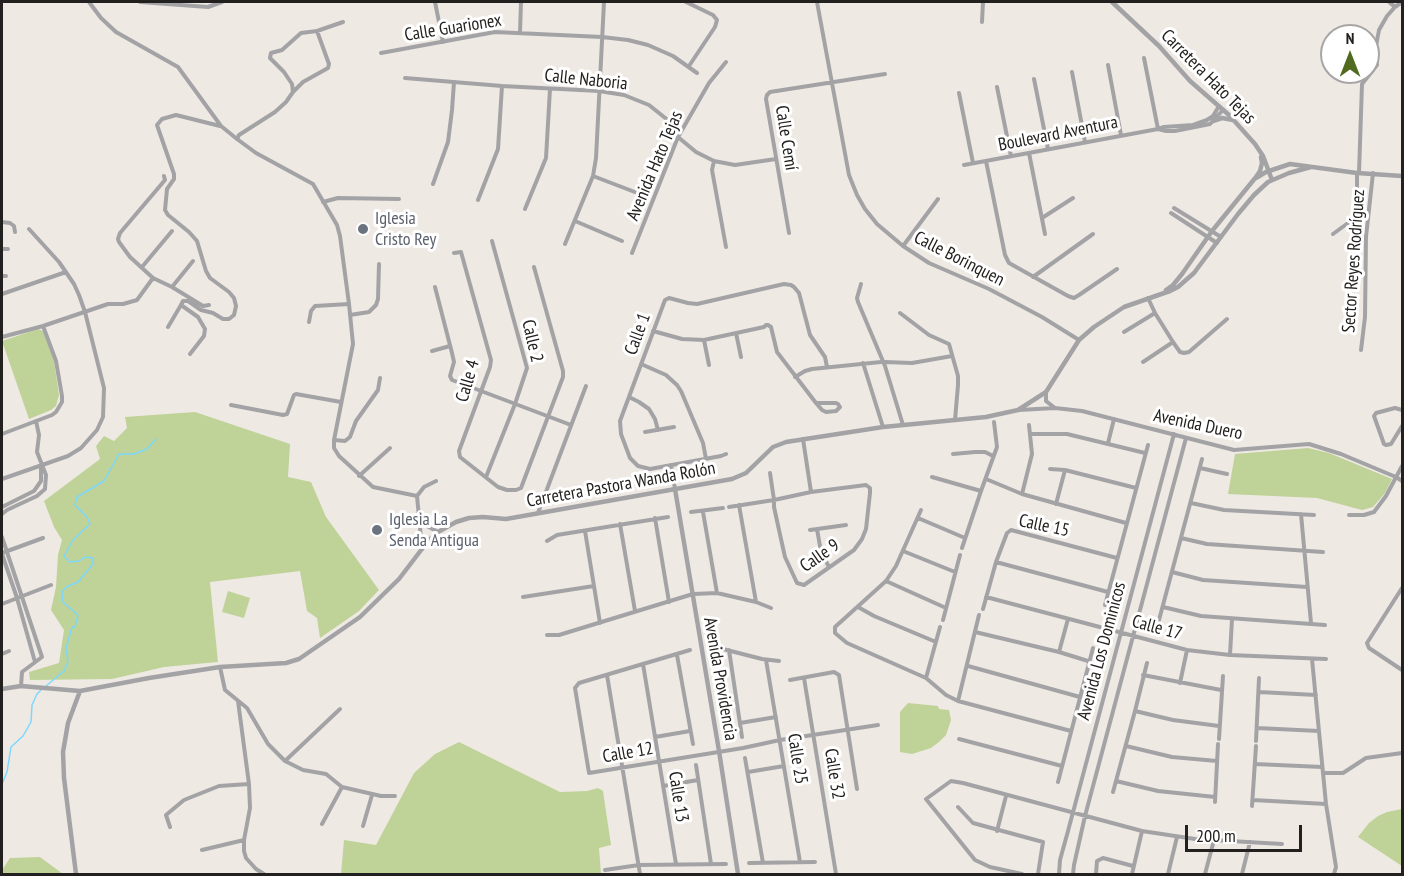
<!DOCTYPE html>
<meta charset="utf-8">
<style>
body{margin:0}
#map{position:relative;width:1404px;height:876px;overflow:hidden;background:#efe9e4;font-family:"PT Sans Narrow",sans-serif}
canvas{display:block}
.frame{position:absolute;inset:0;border:3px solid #23211f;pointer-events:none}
.north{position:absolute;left:1320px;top:24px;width:60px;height:60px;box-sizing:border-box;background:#fff;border:2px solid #a7a6a5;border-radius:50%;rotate:0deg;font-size:16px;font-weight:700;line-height:24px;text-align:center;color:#23211f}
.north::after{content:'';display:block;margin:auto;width:21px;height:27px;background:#506b1f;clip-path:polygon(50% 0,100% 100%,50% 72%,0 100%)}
.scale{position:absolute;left:1185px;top:825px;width:117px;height:27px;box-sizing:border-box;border:3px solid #23211f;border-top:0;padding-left:8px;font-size:18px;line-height:21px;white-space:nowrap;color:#23211f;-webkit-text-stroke:4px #fff;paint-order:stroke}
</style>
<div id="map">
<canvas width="1404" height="876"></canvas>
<div class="frame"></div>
<div class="north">N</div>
<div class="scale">200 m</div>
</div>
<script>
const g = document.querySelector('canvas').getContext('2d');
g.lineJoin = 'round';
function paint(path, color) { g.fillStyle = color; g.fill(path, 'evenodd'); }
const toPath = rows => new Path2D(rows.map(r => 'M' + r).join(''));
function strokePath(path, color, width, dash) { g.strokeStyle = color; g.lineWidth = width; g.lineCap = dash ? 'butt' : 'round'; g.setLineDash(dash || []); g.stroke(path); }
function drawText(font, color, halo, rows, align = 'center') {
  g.font = font + ' "PT Sans Narrow",sans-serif'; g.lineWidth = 6; g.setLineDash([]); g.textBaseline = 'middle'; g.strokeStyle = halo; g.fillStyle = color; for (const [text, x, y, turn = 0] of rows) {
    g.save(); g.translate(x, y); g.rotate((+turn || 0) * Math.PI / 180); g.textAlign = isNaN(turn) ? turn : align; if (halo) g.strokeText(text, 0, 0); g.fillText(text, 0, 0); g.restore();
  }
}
const green = toPath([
 [38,329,43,331,49,346,54,361,59,395,56,406,51,410,29,419,2,341],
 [195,412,290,444,288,477,311,482,326,517,379,590,359,611,320,638,317,618,307,611,300,571,210,582,218,662,164,667,112,679,30,680,29,672,59,663,64,630,51,610,56,587,58,555,62,540,54,527,44,501,100,459,96,446,104,436,114,441,127,428,125,417],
 [1308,448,1329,453,1392,479,1385,493,1373,507,1362,510,1317,498,1228,494,1235,454],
 [228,591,250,598,244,618,222,612],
 [908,703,938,706,939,709,949,710,951,720,946,735,939,742,931,748,912,754,900,752,900,712],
 [459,742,560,792,587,791,598,788,603,791,611,845,599,848,601,874,341,874,344,840,376,845,414,773,435,754],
 [1402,809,1402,866,1358,837,1369,823,1378,816,1387,812],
 [40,857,63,874,2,874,2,870,10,858]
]);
const stream = toPath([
 [46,686,64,671,68,662,66,648,72,627,75,627,78,615,63,602,62,592,66,587,78,582,93,564,93,558,85,557,79,561,70,562,64,556,73,540,90,524,87,517,75,505,77,497,104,481,119,454,134,454,147,449,156,439],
 [2,784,7,772,11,747,23,736,31,722,32,705,37,694,42,689]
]);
const minor = toPath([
 [89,2,101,18,116,32,178,67,221,126,237,139,256,153,313,184,337,225,340,236,349,304,353,344,334,440,334,448,339,456,373,487,417,496],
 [140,2,208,7,222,2],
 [435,2,443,42],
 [686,2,713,15,717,20,715,27,689,66],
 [817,2,849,175,857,195,865,209,877,224,903,246,929,263,989,289,1042,317,1079,340],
 [1389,2,1395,7],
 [982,22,983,2],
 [520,33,521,2],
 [381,53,495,32,602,37,628,40,648,45,673,56,697,73],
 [1144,58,1158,129],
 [1108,65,1121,135],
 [1072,72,1085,142],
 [405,78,502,86,599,91,624,95,649,105,669,121,678,137,696,152,714,161,735,165,776,159],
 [1034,79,1048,149],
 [997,87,1011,156],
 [293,92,292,84,284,72,270,58,271,53,282,50,301,33,317,31,343,22],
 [959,93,973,163],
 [1158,129,1166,131,1175,131,1210,124,1223,110],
 [237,139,239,135,275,112,286,102,293,92,303,82,328,68,329,64,317,31],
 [1029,153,1045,234],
 [714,161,712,170,726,247],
 [986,161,1005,255,1009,263,1068,296,1074,298,1079,295,1117,269],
 [964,165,1158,129,1164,127,1193,125,1207,120,1213,116,1219,106],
 [1359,173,1362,84,1377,65,1376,46,1379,30,1387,16,1395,7,1402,2],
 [164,176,165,180,120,233,118,239,119,242,130,257,153,278,172,287,203,306,209,305],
 [593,176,640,194],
 [433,184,448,142,452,110,454,82],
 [478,200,498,149,502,86],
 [323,202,338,198,399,199],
 [1174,208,1221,237],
 [525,209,546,158,550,89],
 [1171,213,1217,243],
 [1042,218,1073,198],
 [575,221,622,241],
 [2,222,10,223,14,226,15,232],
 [789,233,766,99,767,95,770,92,885,74],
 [1333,234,1348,223,1354,214,1357,198,1357,173],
 [565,244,593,176,596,158,604,2],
 [903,246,938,199],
 [2,249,8,249],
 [454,253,461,252,491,360,490,367,459,451,460,457,498,487,507,490,516,490,521,488,563,377,563,371,534,267],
 [632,253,678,137,709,83,726,62],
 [142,267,172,231],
 [2,276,6,276],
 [1033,277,1093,234],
 [861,284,857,298,858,302,885,366,903,425],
 [172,287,193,261],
 [435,287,452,353,454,362,450,376,452,380,571,425],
 [2,294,66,272],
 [1148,298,1155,313,1173,342,1180,352,1184,353,1189,352,1227,319],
 [900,313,929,335,949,344,958,376,958,385,955,420],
 [350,315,369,312,376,305,378,299,379,264],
 [309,322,311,311,315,306,349,304],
 [168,327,181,305],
 [653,331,682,339,704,340,764,327,766,325,768,325,771,327,777,352,816,403],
 [1124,332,1155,313],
 [736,333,741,357],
 [2,337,43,326,108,304,123,304,137,300,153,278],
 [704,340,709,365],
 [1361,350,1365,317,1366,237,1373,173],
 [432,351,450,346],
 [190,354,204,336,205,329,198,317,181,305,183,301,188,301,201,310,213,313,223,319,229,319,234,315,236,306,234,298,229,292,210,278,206,271,197,241,189,232,168,215,165,210,167,189,174,179,174,174,157,125,162,119,176,115,220,126],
 [885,362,912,363,952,356],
 [1143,362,1173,342],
 [863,363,883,427],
 [641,364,666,375,677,385,681,391,703,443,706,459],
 [795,377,805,371,812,369,881,362],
 [1046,392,1046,401,1055,408],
 [629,397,639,402,649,409,655,419,658,430],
 [816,403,836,403,838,404,840,407,836,411,826,412,822,410,816,403],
 [231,405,283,415,287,414,294,395,296,394,341,402],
 [1019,410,1055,408,1082,411,1234,450,1309,444,1341,454,1396,477,1402,481],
 [1402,410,1395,408,1376,413,1374,416,1384,444,1386,445,1391,444,1402,426],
 [645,432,674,427],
 [2,434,52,415,56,412,62,402,62,396,56,361,43,326],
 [1031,434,1067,434,1145,453],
 [803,439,811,492],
 [334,440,345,441,350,437,356,421,378,390,380,378],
 [1108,443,1114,419],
 [726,454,721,456,650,469,638,466,630,458,621,434,620,421,665,300,669,298,688,303,697,304,784,284,791,285,794,287,799,293,810,335,825,357,827,367],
 [953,454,975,452,985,452,993,456],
 [671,465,675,489],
 [1200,468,1227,474],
 [1050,469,1065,470,1136,488],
 [359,476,390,448],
 [486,477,515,404,527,368,492,241],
 [932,477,981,491],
 [2,479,68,456,81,448,97,430,103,417,104,388,85,312,79,295,74,284,59,262,29,229],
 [986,479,1022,494,1126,523],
 [1022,494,1032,454,1029,425],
 [1191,503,1224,510,1314,515],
 [1056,504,1065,470],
 [739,505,756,602],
 [2,507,34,491,41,481,41,468],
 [729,507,774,500,811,492,866,485,870,488,870,493,866,529,862,539,854,550,804,585,797,583,785,557,781,539,774,507,774,500,770,473],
 [921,510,896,566,886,581,835,627,835,633,847,643,926,678,946,695,958,701,1071,731],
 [691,512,723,508],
 [703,512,717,593],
 [538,513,586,386],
 [2,514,7,510,37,496,45,489,46,475,37,452,39,435,36,421],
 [1301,514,1311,623],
 [1349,515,1364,515,1374,512,1386,496,1402,466],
 [419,518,427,526,438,532],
 [655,518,669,602],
 [918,518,965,538],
 [620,524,635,611],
 [817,529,821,552,829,567],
 [810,530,846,525],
 [585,531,600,623],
 [2,537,42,657,22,672,21,686],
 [1181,538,1207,544,1323,552],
 [547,541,557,535,668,517],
 [962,548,981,491,997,447,994,422],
 [422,549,417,496,424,487,436,481],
 [903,551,955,572],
 [2,553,43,538],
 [2,554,17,598,35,662],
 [996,562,1108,592],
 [1172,572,1203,580,1307,587],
 [886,581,946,608],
 [1402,588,1367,643,1369,648,1402,670],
 [523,597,594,586],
 [986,597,1187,650,1230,655,1326,659],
 [2,604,51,585],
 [1105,605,1148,445],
 [858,607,874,616,936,642],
 [1163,607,1201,616,1325,625],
 [983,609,996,562,1007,533,1011,530,1117,558],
 [943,620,960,555],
 [1159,620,1202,459],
 [975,632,1059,652,1088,661],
 [547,635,559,635,693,594,717,593,756,602,771,608],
 [719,648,762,659,779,661],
 [690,650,579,683,575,688,589,773,743,748,780,740,878,725],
 [729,650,742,737],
 [1059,652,1068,619],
 [2,654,9,651],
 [677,655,693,744],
 [1230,655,1232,619],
 [1312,659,1326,804,1336,867,1334,874],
 [766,660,800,862],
 [643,664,676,864],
 [968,666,1080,697],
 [220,667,225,690,247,708,268,744,285,761,303,770,326,774,342,787,381,796,395,796],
 [607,675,640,874],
 [1143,675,1221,690],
 [804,678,836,874],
 [926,678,940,627],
 [790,680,834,672,839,675,857,789],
 [1180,683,1187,650],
 [1259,692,1316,695],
 [238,701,249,784,250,808,244,840,244,851,246,858,256,869,264,874],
 [958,701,979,615],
 [1135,711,1173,720,1219,726],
 [740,723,776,717],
 [1257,728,1319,731],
 [655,737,690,731],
 [959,739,1062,766],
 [1219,739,1223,676],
 [1256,741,1259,678],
 [1126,746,1172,757,1217,761],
 [745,758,763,863],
 [285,761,340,709],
 [1255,764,1322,767],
 [696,765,711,864],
 [748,772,784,766],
 [1323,773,1343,773,1366,758,1402,753],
 [1116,781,1158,791,1215,797],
 [1058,782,1093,648],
 [663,786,698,780],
 [1113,792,1135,711,1147,663],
 [1253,800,1326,804],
 [1215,802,1218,744],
 [1252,806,1256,746],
 [958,807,973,823,1043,842,1038,874],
 [322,824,342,787],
 [363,826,372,795],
 [170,827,166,815,184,800,219,786,249,784],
 [997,831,1006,796],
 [202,850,244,840],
 [749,863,815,862],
 [605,870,639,865,726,864],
 [1022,874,990,867,975,860,926,799,951,781,963,783,1142,831,1195,839,1282,844],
 [1059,874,1060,860,1068,831,1174,434],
 [1073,874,1074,865,1085,816,1186,438],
 [1096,874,1097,861,1103,858,1133,866],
 [1132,874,1142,831],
 [1168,874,1177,837],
 [1205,874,1214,840],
 [1242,874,1250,842]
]);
const tertiary = toPath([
 [1112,2,1159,46,1190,81,1229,115,1255,144,1263,156,1272,180],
 [1213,121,1222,118,1233,120],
 [1256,178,1266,172,1290,164,1357,173,1402,176],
 [1166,290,1173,285,1182,274,1212,231,1256,177,1260,171,1262,163,1261,157],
 [675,489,719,751,738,874],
 [2,689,21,686,80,691,149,678,220,667,286,663,299,659,360,617,399,579,428,541,438,532,456,522,469,518,483,517,506,519,732,479,746,473,773,447,786,442,883,427,986,417,1018,410,1046,392,1079,340,1094,327,1124,307,1170,291,1178,287,1194,273,1238,214,1254,195,1268,182,1289,173,1311,167],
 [76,874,64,778,63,752,68,723,80,691]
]);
const markers = [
 [363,229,6,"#6b7280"],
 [377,530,6,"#6b7280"]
];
const streetNames = [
 ["Calle Guarionex",453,28,-9],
 ["Carretera Hato Tejas",1208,77,45],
 ["Calle Naboria",586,80,6],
 ["Boulevard Aventura",1058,134,-11],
 ["Calle Cemí",786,138,81],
 ["Avenida Hato Tejas",655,166,-67],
 ["Calle Borinquen",959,259,27],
 ["Sector Reyes Rodríguez",1354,261,-86],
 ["Calle 1",638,334,-70],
 ["Calle 2",532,341,77],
 ["Calle 4",468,381,-74],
 ["Avenida Duero",1198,425,12],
 ["Carretera Pastora Wanda Rolón",621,485,-10],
 ["Calle 15",1044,526,12],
 ["Calle 9",820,556,-35],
 ["Calle 17",1157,628,15],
 ["Avenida Los Dominicos",1102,651,-75],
 ["Avenida Providencia",720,679,80],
 ["Calle 12",628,753,-10],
 ["Calle 25",797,759,81],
 ["Calle 32",834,774,81],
 ["Calle 13",678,797,81]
];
const worshipNames = [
 ["Iglesia",375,219],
 ["Cristo Rey",375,240],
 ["Iglesia La",389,520],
 ["Senda Antigua",389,541]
];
paint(green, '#bfd297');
strokePath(stream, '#7cd8fd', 1.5);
strokePath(minor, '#a3a3a6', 4);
strokePath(tertiary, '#a3a3a6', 4.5);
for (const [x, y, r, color] of markers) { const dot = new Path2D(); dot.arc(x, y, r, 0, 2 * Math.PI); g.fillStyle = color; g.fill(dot); strokePath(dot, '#fff', 2); }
drawText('18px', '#23211f', '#fff', streetNames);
drawText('18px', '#5b616d', '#fff', worshipNames, 'left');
</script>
